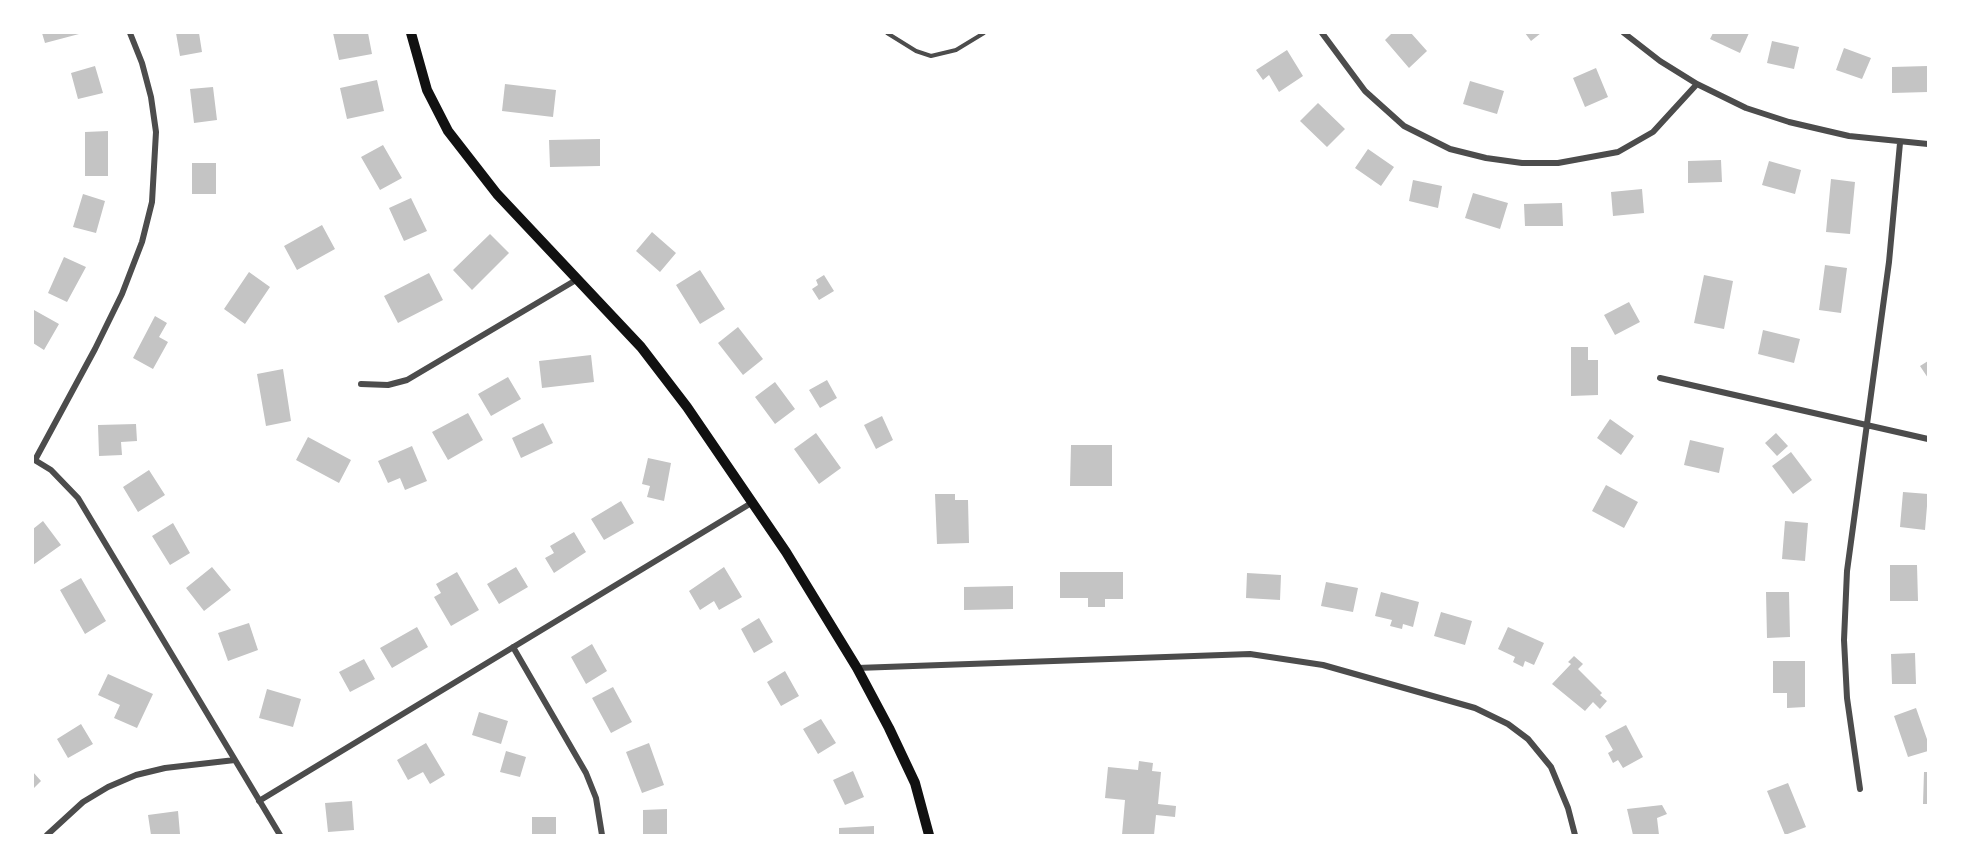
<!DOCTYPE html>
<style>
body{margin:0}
#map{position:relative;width:1961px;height:868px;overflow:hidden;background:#fff;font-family:Figtree,sans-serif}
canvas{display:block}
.frame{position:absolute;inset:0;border:34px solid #fff;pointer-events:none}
</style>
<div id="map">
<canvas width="1961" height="868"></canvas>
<div class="frame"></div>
</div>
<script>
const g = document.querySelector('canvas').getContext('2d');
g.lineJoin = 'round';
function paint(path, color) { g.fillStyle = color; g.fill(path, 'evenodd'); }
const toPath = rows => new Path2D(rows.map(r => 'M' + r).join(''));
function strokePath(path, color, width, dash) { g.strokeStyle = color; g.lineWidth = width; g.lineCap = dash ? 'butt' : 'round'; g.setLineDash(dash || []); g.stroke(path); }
const building = toPath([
 [42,33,79,33,79,34,45,43],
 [176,33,199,33,202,52,180,56],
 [333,33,368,33,372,54,339,60],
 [1392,33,1411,33,1427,51,1409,68,1385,40],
 [1525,33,1541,33,1531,41],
 [1713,33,1749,33,1740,53,1710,39],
 [1772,41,1799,47,1794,69,1767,63],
 [1844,48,1871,58,1862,79,1836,70],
 [1287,50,1303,76,1279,92,1269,75,1263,80,1256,70],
 [95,66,103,93,78,99,71,73],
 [1928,66,1928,92,1892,93,1892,67],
 [1596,68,1608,97,1585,107,1573,78],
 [377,80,384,111,347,119,340,88],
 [1470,81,1504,91,1497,114,1463,104],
 [505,84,556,90,553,117,502,111],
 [213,87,217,120,194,123,190,89],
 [1318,103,1345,129,1327,147,1300,121],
 [108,131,108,176,85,176,85,132],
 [600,139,600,166,550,167,549,140],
 [383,145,402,178,380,190,361,157],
 [1368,149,1394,167,1381,186,1355,168],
 [1721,160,1722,182,1688,183,1688,161],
 [1769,161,1801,170,1795,194,1762,185],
 [192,163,216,163,216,194,192,194],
 [1831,179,1855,182,1850,234,1826,232],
 [1413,180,1442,186,1438,208,1409,201],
 [1642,189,1644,213,1613,216,1611,192],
 [1473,193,1508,203,1500,229,1465,218],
 [83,194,105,201,96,233,73,227],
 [411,198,427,231,404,241,389,208],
 [1562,203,1563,226,1525,226,1524,204],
 [322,225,335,249,297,270,284,246],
 [652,232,676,253,660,272,636,251],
 [490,234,509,253,472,290,453,270],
 [64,257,86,267,67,302,48,293],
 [1825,265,1847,268,1841,313,1819,310],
 [700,270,725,309,700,324,676,285],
 [249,272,270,287,245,324,224,309],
 [429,273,443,300,398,323,384,296],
 [824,275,834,291,819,300,812,289,818,285,816,280],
 [1704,275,1733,281,1724,329,1694,323],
 [1629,302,1640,322,1615,335,1604,315],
 [34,310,59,324,44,350,33,343],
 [155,316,167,323,159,337,168,342,153,369,133,358],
 [738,327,763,359,743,375,718,343],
 [1763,330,1800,339,1794,363,1758,354],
 [1571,347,1588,347,1588,360,1598,360,1598,395,1571,396],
 [591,355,594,382,542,388,539,361],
 [1928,361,1928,378,1920,366],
 [283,369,291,421,266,426,257,374],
 [508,377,521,399,491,416,478,394],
 [827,380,837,398,820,408,809,390],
 [775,382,795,409,775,424,755,397],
 [468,413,483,440,448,460,432,432],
 [882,416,893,440,876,449,864,425],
 [1610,419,1634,436,1621,455,1597,438],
 [543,423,553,443,521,458,512,438],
 [136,424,137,441,121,442,122,455,99,456,98,425],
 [816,433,841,468,819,484,794,449],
 [1776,433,1788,446,1777,456,1765,443],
 [308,437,351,460,339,483,296,460],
 [1690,440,1724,448,1719,473,1684,465],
 [1071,445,1112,445,1112,486,1070,486],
 [412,446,427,481,405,490,400,478,388,483,378,461],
 [1791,452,1812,480,1793,494,1772,466],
 [648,458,671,463,664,501,647,497,650,486,642,484],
 [149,470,165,495,138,512,123,487],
 [1606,485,1638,502,1624,528,1592,511],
 [1903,492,1928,494,1925,530,1900,527],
 [935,494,955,494,955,500,968,500,969,543,937,544],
 [621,501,634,523,604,540,591,519],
 [43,521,61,545,33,565,33,529],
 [1785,521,1808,523,1805,561,1782,559],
 [173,523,190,553,170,565,152,536],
 [574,532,586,552,554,573,545,558,554,553,550,546],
 [1890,565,1917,565,1918,601,1890,601],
 [212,567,231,590,204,611,186,588],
 [516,567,528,587,499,604,487,584],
 [724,567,742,597,719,610,714,601,700,610,689,591],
 [457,572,479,610,451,626,434,597,441,593,436,584],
 [1060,572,1123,572,1123,599,1105,599,1105,607,1088,607,1088,598,1060,598],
 [1247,573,1281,575,1280,600,1246,598],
 [81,578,106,621,85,634,60,590],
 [1326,582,1358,588,1353,612,1321,606],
 [1013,586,1013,609,964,610,964,587],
 [1381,592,1419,602,1413,627,1403,624,1402,629,1390,626,1392,620,1375,616],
 [1766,592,1789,592,1790,637,1767,638],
 [1441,612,1472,621,1465,645,1434,636],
 [759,618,773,642,754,653,741,629],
 [249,623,258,650,228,661,218,633],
 [417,627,428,647,392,668,380,648],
 [1508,627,1544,643,1534,665,1525,661,1523,667,1513,662,1515,657,1498,649],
 [592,644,607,671,586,684,571,657],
 [1915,653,1916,684,1892,684,1891,654],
 [1574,656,1583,664,1578,669,1602,693,1600,695,1607,701,1600,709,1593,702,1585,711,1552,684,1571,664,1568,662],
 [364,659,375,679,350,692,339,672],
 [1773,661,1805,661,1805,707,1787,708,1787,693,1773,693],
 [785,671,799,696,781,706,767,682],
 [108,674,153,694,137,728,114,718,120,705,98,695],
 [613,687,632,722,611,733,592,698],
 [267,689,301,699,293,727,259,718],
 [1916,708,1928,742,1928,751,1908,757,1894,716],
 [479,712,508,721,501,744,472,735],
 [821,719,836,743,818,754,803,729],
 [81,724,93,744,68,758,57,739],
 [1626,725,1643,757,1623,768,1618,760,1613,763,1608,753,1613,750,1605,736],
 [426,743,445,775,430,784,423,772,408,780,397,760],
 [649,743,664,785,642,793,626,752],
 [506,751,526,757,520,777,500,772],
 [1139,761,1153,763,1152,771,1161,772,1158,804,1176,806,1175,817,1156,815,1154,835,1122,835,1125,800,1105,798,1108,767,1138,770],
 [853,771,864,797,845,805,833,780],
 [33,772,41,781,33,789],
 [1924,772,1928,772,1928,804,1923,804],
 [1788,783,1806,827,1785,835,1767,791],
 [352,801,354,830,328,832,325,803],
 [1662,805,1667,814,1657,818,1659,835,1633,835,1627,809],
 [667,809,667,835,643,835,643,810],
 [178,811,180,834,151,835,148,815],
 [532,817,556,817,556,835,532,835],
 [874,826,874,835,839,835,839,828]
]);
const service = toPath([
 [887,33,916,51,931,56,956,50,984,33]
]);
const minor = toPath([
 [1322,33,1365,91,1404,126,1450,149,1486,158,1522,163,1558,163,1618,152,1653,132,1697,84],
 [1624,33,1660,61,1697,84,1746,108,1789,122,1849,136,1928,144],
 [1660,378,1928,439],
 [361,384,388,385,407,380,576,280],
 [33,459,51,470,78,498,280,835],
 [35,460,95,349,122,294,142,242,152,202,156,132,151,97,142,63,130,33],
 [513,647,586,773,596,798,602,835],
 [857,668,1250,654,1323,665,1475,708,1508,724,1528,739,1551,767,1568,808,1575,835],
 [1860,789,1847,698,1844,640,1847,571,1889,262,1900,143],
 [259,801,753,502],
 [47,835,83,802,108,787,136,775,165,768,235,760]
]);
const secondary = toPath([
 [411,33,427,90,448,131,497,194,641,347,687,407,786,552,857,668,889,728,915,783,929,835]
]);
paint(building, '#c4c4c4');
strokePath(service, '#4c4c4c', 4);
strokePath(minor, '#4c4c4c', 6);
strokePath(secondary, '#111', 10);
</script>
